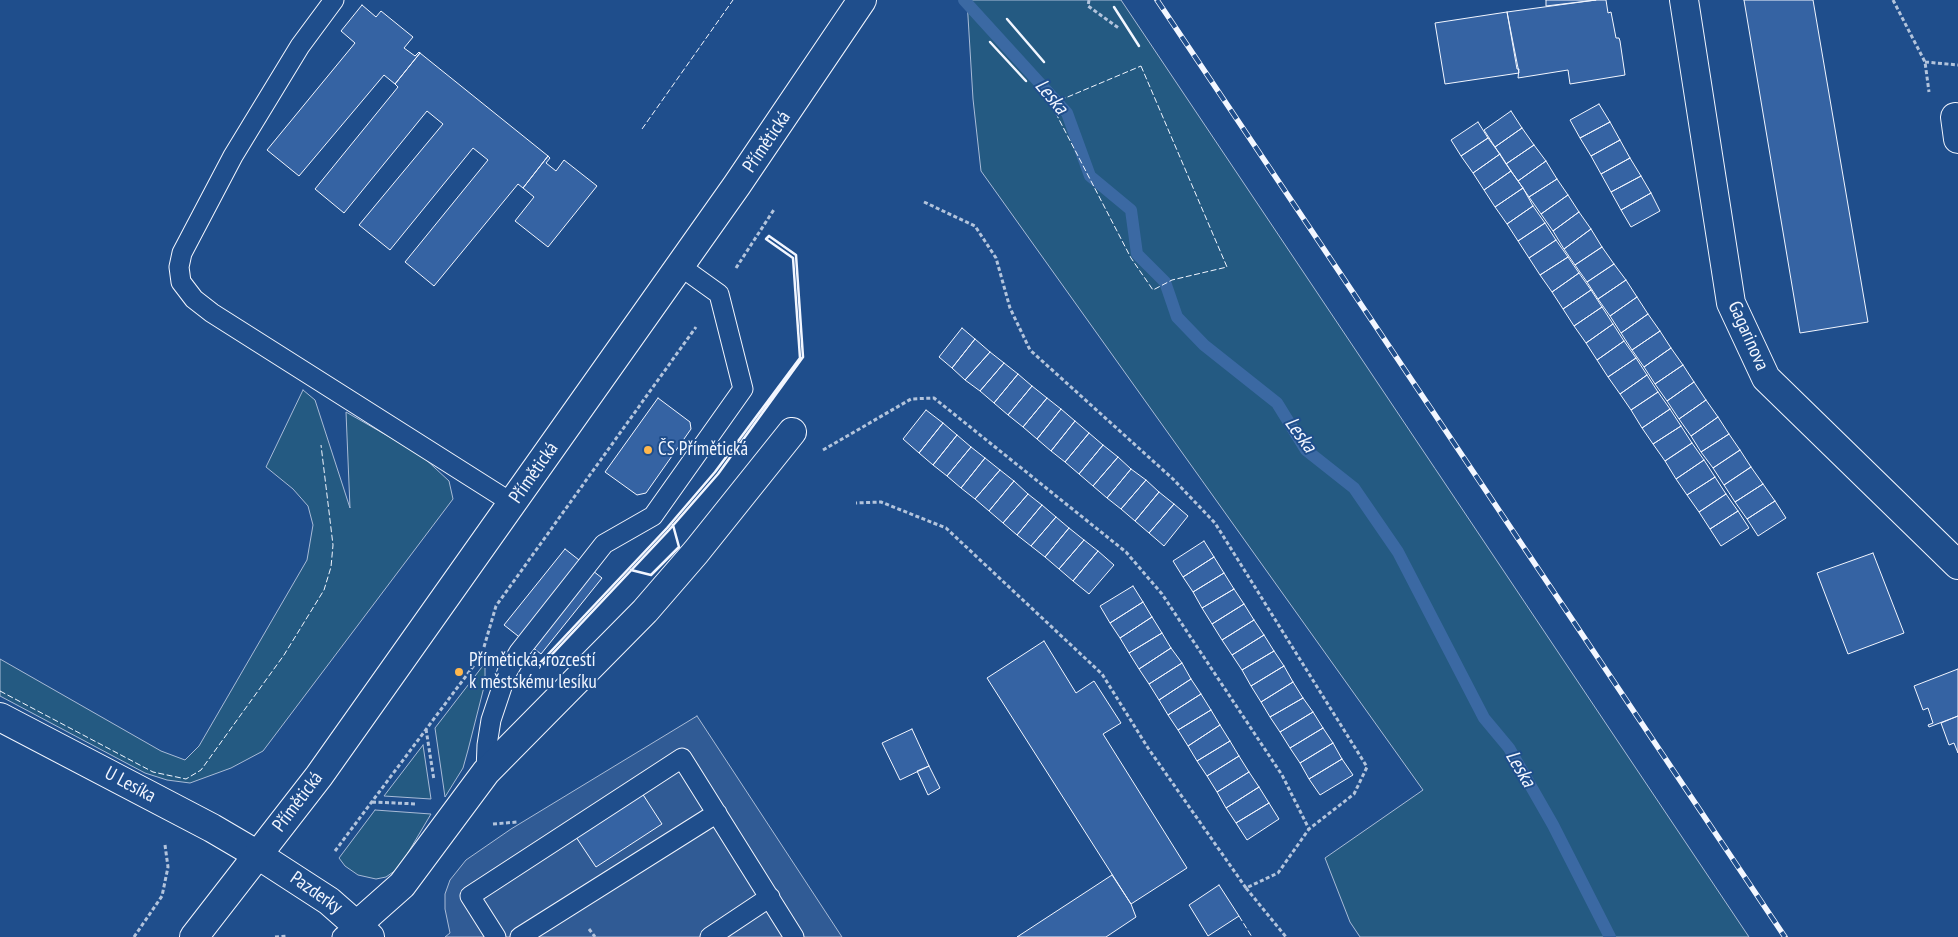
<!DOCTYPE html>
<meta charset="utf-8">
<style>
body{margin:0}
canvas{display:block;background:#1f4e8c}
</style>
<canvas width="1958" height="937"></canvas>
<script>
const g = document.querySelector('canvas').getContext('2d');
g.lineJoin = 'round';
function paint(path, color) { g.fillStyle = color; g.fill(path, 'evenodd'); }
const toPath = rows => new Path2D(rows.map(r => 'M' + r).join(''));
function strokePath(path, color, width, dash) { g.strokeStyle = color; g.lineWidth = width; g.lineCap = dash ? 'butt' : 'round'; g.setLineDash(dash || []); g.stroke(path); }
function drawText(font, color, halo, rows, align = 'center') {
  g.font = font + ' "PT Sans Narrow",sans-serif'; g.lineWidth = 4; g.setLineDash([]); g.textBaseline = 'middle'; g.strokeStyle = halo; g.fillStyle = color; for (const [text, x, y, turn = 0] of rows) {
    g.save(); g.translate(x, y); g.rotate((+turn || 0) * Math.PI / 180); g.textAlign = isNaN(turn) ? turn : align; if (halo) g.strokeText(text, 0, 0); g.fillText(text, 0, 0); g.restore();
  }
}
const green = toPath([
 [967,0,1121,0,1749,937,1360,937,1350,922,1325,858,1423,790,981,171,973,99,967,0],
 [303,390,315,400,350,508,346,412,421,455,449,481,453,499,263,751,231,768,190,783,167,780,145,773,0,696,0,659,161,751,185,760,199,746,307,560,313,525,308,506,293,489,266,467,303,390],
 [485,663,485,683,468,750,463,768,445,797,435,728,485,663],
 [423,745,431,799,384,796,423,745],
 [375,810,431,814,399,868,386,877,376,879,358,875,345,866,339,858,375,810]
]);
const parking = toPath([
 [697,716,842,937,445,937,450,933,445,909,445,894,450,880,466,860,511,829,697,716]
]);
const stream = toPath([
 [964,0,1067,113,1090,176,1131,210,1137,254,1165,282,1177,317,1204,345,1277,403,1306,450,1354,488,1398,552,1484,718,1509,748,1553,825,1610,937]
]);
const building = toPath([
 [1546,0,1596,0,1546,6,1546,0],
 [1596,0,1606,0,1608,13,1611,12,1616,38,1619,38,1620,41,1625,75,1570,84,1568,70,1518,78,1519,69,1517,69,1507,12,1596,0],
 [1744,0,1813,0,1868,322,1800,333,1744,0],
 [362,5,376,17,381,11,413,37,404,48,415,56,419,52,420,53,395,84,384,75,299,176,267,150,355,43,341,31,362,5],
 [1507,12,1519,73,1445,84,1435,23,1507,12],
 [420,53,548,156,523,188,518,184,434,286,405,262,488,160,473,148,390,250,359,225,443,124,427,111,344,213,315,189,398,87,395,84,420,53],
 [1599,104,1610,122,1580,138,1570,120,1599,104],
 [1511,111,1522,128,1495,147,1484,130,1511,111],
 [1478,122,1488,138,1461,156,1451,140,1478,122],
 [1610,122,1620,140,1591,156,1580,138,1610,122],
 [1522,128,1534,145,1506,164,1495,147,1522,128],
 [1488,138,1500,154,1473,173,1461,156,1488,138],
 [1620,140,1630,158,1601,174,1591,156,1620,140],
 [1534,145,1546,161,1518,181,1506,164,1534,145],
 [1500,154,1511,171,1484,190,1473,173,1500,154],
 [548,156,550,158,546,163,556,171,564,160,597,186,548,247,515,221,534,197,523,188,548,156],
 [1630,158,1641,176,1611,192,1601,174,1630,158],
 [1546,161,1557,179,1529,197,1518,181,1546,161],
 [1511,171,1523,188,1495,207,1484,190,1511,171],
 [1641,176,1651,193,1621,210,1611,192,1641,176],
 [1557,179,1568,195,1541,214,1529,197,1557,179],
 [1523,188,1533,206,1507,224,1495,207,1523,188],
 [1651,193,1660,211,1631,227,1621,210,1651,193],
 [1568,195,1579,212,1553,231,1541,214,1568,195],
 [1533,206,1545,223,1518,241,1507,224,1533,206],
 [1579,212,1591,229,1564,249,1553,231,1579,212],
 [1545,223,1556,240,1529,258,1518,241,1545,223],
 [1591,229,1602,247,1575,265,1564,249,1591,229],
 [1556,240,1568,257,1540,275,1529,258,1556,240],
 [1602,247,1614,264,1587,282,1575,265,1602,247],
 [1568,257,1579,273,1552,292,1540,275,1568,257],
 [1614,264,1626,280,1598,299,1587,282,1614,264],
 [1579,273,1591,290,1563,309,1552,292,1579,273],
 [1626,280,1637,297,1610,316,1598,299,1626,280],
 [1591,290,1602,307,1574,326,1563,309,1591,290],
 [1637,297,1648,314,1621,333,1610,316,1637,297],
 [1602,307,1613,324,1586,343,1574,326,1602,307],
 [1648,314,1660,331,1632,350,1621,333,1648,314],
 [1613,324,1624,341,1597,360,1586,343,1613,324],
 [962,328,975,339,952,368,939,357,962,328],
 [1660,331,1671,348,1644,367,1632,350,1660,331],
 [975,339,990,352,965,380,952,368,975,339],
 [1624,341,1636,358,1608,377,1597,360,1624,341],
 [1671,348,1683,365,1655,384,1644,367,1671,348],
 [990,352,1004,363,980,391,965,380,990,352],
 [1636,358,1647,375,1620,394,1608,377,1636,358],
 [1004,363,1018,374,994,403,980,391,1004,363],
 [1683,365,1694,382,1667,401,1655,384,1683,365],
 [1018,374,1032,386,1008,415,994,403,1018,374],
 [1647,375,1658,392,1631,410,1620,394,1647,375],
 [1694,382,1706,400,1679,419,1667,401,1694,382],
 [1032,386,1047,398,1023,427,1008,415,1032,386],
 [1658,392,1670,409,1642,428,1631,410,1658,392],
 [658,398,690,422,691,429,646,493,637,495,605,472,658,398],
 [1047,398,1061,409,1037,439,1023,427,1047,398],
 [1706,400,1718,417,1691,436,1679,419,1706,400],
 [1061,409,1075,421,1051,451,1037,439,1061,409],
 [1670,409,1681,426,1653,444,1642,428,1670,409],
 [926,410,943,423,919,453,903,439,926,410],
 [1718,417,1729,434,1701,452,1691,436,1718,417],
 [1075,421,1089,433,1065,462,1051,451,1075,421],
 [943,423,957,435,933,465,919,453,943,423],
 [1681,426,1692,443,1665,461,1653,444,1681,426],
 [1089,433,1103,445,1079,474,1065,462,1089,433],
 [1729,434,1740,450,1713,468,1701,452,1729,434],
 [957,435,971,447,947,476,933,465,957,435],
 [1692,443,1704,460,1676,479,1665,461,1692,443],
 [1103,445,1118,457,1093,486,1079,474,1103,445],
 [971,447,985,458,961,488,947,476,971,447],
 [1740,450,1751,467,1724,485,1713,468,1740,450],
 [1118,457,1131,469,1107,498,1093,486,1118,457],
 [985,458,1000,470,975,499,961,488,985,458],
 [1704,460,1715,477,1687,495,1676,479,1704,460],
 [1751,467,1763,484,1735,502,1724,485,1751,467],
 [1131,469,1146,480,1121,509,1107,498,1131,469],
 [1000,470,1014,481,989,511,975,499,1000,470],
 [1715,477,1726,494,1699,512,1687,495,1715,477],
 [1146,480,1159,492,1135,521,1121,509,1146,480],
 [1014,481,1028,494,1003,523,989,511,1014,481],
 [1763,484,1775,501,1747,519,1735,502,1763,484],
 [1159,492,1174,504,1149,533,1135,521,1159,492],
 [1028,494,1042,505,1017,535,1003,523,1028,494],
 [1726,494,1738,511,1710,529,1699,512,1726,494],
 [1775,501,1786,518,1758,536,1747,519,1775,501],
 [1174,504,1188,516,1164,546,1149,533,1174,504],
 [1042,505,1056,517,1031,546,1017,535,1042,505],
 [1738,511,1749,528,1721,546,1710,529,1738,511],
 [1056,517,1069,528,1045,557,1031,546,1056,517],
 [1069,528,1084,540,1059,569,1045,557,1069,528],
 [1084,540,1098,551,1073,581,1059,569,1084,540],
 [1204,541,1214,557,1183,577,1173,561,1204,541],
 [565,549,602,578,541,654,504,625,565,549],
 [1098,551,1114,565,1089,594,1073,581,1098,551],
 [1873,553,1904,633,1848,654,1817,573,1873,553],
 [1214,557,1224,573,1193,592,1183,577,1214,557],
 [1224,573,1234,589,1202,608,1193,592,1224,573],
 [1133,586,1143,602,1110,623,1100,606,1133,586],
 [1234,589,1244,604,1212,624,1202,608,1234,589],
 [1143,602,1152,617,1120,638,1110,623,1143,602],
 [1244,604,1254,620,1222,640,1212,624,1244,604],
 [1152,617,1162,633,1129,653,1120,638,1152,617],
 [1254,620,1264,635,1232,655,1222,640,1254,620],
 [1162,633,1171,648,1139,669,1129,653,1162,633],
 [1264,635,1274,651,1242,670,1232,655,1264,635],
 [1044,641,1076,693,1094,681,1121,723,1103,734,1187,868,1131,904,987,678,1044,641],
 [1171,648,1182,663,1149,684,1139,669,1171,648],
 [1274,651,1284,666,1251,686,1242,670,1274,651],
 [1182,663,1191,679,1159,700,1149,684,1182,663],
 [1284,666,1293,682,1261,702,1251,686,1284,666],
 [1958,669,1958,716,1929,727,1928,725,1933,723,1928,708,1923,710,1914,686,1958,669],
 [1191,679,1201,694,1168,715,1159,700,1191,679],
 [1293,682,1303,698,1270,717,1261,702,1293,682],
 [1201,694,1211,710,1178,730,1168,715,1201,694],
 [1303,698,1313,712,1280,732,1270,717,1303,698],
 [1211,710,1220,725,1188,746,1178,730,1211,710],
 [1313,712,1323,728,1290,748,1280,732,1313,712],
 [1958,716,1958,753,1954,743,1949,745,1941,723,1958,716],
 [1220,725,1230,741,1197,761,1188,746,1220,725],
 [1323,728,1333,743,1300,763,1290,748,1323,728],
 [912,729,929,766,900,780,882,743,912,729],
 [1230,741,1239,756,1207,776,1197,761,1230,741],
 [1333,743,1342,759,1309,779,1300,763,1333,743],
 [1239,756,1249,772,1217,792,1207,776,1239,756],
 [1342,759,1353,775,1320,795,1309,779,1342,759],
 [929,766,940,788,928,795,917,771,929,766],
 [1249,772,1259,787,1226,808,1217,792,1249,772],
 [1259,787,1269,803,1236,823,1226,808,1259,787],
 [640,790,662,824,596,867,574,834,640,790],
 [1269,803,1279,819,1247,840,1236,823,1269,803],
 [1112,875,1131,904,1136,917,1106,937,1017,937,1112,875],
 [1219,885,1239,916,1208,936,1189,905,1219,885]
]);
const path = toPath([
 [1089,0,1088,6,1120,29],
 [1893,0,1925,62,1929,92],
 [1925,62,1958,65],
 [924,202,975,226,996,258,1010,308,1030,350,1173,479,1215,523,1367,767,1354,794,1309,829],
 [736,268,775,208],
 [823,450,911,399,934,398,1126,552,1162,594,1282,775,1309,829,1278,873,1246,888,1148,748,1102,674,946,528,881,502,856,503],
 [484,647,496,606,696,327],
 [426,729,434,780],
 [372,802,417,804],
 [493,824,517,822],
 [335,851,475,664],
 [1246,888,1286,937],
 [589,929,595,937],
 [134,937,162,896,168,867,165,845],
 [275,937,287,936]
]);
const service = toPath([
 [334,0,300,46,233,156,182,253,179,267,181,282,194,299,212,313,512,503],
 [486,772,487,745,491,720,507,672,519,652,604,544,653,516,743,389,719,294,680,266],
 [342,937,358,924],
 [496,937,470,896,682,758,794,937],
 [520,937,717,813],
 [710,937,770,897]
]);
const minor = toPath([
 [1684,0,1731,303,1766,378,1958,565],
 [1955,117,1958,139],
 [0,717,212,828,258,855,329,901,370,937],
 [358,924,402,885,486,772,645,611,696,552,792,432]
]);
const secondary = toPath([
 [194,937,319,776,737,185,862,0]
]);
const rail = toPath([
 [1157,0,1785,937]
]);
const fence = toPath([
 [1141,66,1227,267,1172,280,1153,290,1131,258,1051,104,1141,66],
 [642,129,733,0],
 [0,691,153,772,186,779,201,770,284,655,324,590,331,567,333,545,321,445],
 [1239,916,1252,937]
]);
const wall = toPath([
 [1114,7,1139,46],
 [1007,19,1044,62],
 [990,42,1026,81],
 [769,236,796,255,803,357,718,474,669,530,542,665,539,664,667,528,715,472,800,358,793,258,766,239,769,236],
 [631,570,651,575,679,547,673,525]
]);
const markers = [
 [648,450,5,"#ffb74d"],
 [459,672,5,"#ffb74d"]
];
const streetNames = [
 ["Přímětická",767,142,-56],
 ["Gagarinova",1748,336,66],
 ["Přímětická",534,473,-55],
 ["U Lesíka",130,785,28],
 ["Přímětická",298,802,-53],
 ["Pazderky",316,893,35]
];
const poiNames = [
 ["ČS Přímětická",658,450],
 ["Přímětická, rozcestí",469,661],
 ["k městskému lesíku",469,683]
];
const waterNames = [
 ["Leska",1051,97,50],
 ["Leska",1300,435,54],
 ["Leska",1520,769,59]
];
paint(green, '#245a82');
strokePath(green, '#a8bbd7', 1);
paint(parking, '#305b95');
strokePath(parking, '#a8bbd7', 1);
strokePath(stream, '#3b69a3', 12);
paint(building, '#3563a3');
strokePath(building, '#f2f6ff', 1);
strokePath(service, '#f2f6ff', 21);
strokePath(minor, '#f2f6ff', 30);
strokePath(secondary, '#f2f6ff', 30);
strokePath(path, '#b3c4dc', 3, [4, 2.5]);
strokePath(service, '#1f4e8c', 19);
strokePath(minor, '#1f4e8c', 28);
strokePath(secondary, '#1f4e8c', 28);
strokePath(rail, '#f2f6ff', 5.5);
strokePath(rail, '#1f4e8c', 4, [11]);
strokePath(fence, '#f2f6ff', 1, [6, 2.5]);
strokePath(wall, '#f2f6ff', 2.5);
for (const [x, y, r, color] of markers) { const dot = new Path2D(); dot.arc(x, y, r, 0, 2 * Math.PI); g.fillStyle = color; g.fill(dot); strokePath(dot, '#1f4e8c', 2); }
drawText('19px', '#f2f6ff', '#1f4e8c', streetNames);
drawText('19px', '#f2f6ff', '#1f4e8c', poiNames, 'left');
drawText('italic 20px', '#f2f6ff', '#1f4e8c', waterNames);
</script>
